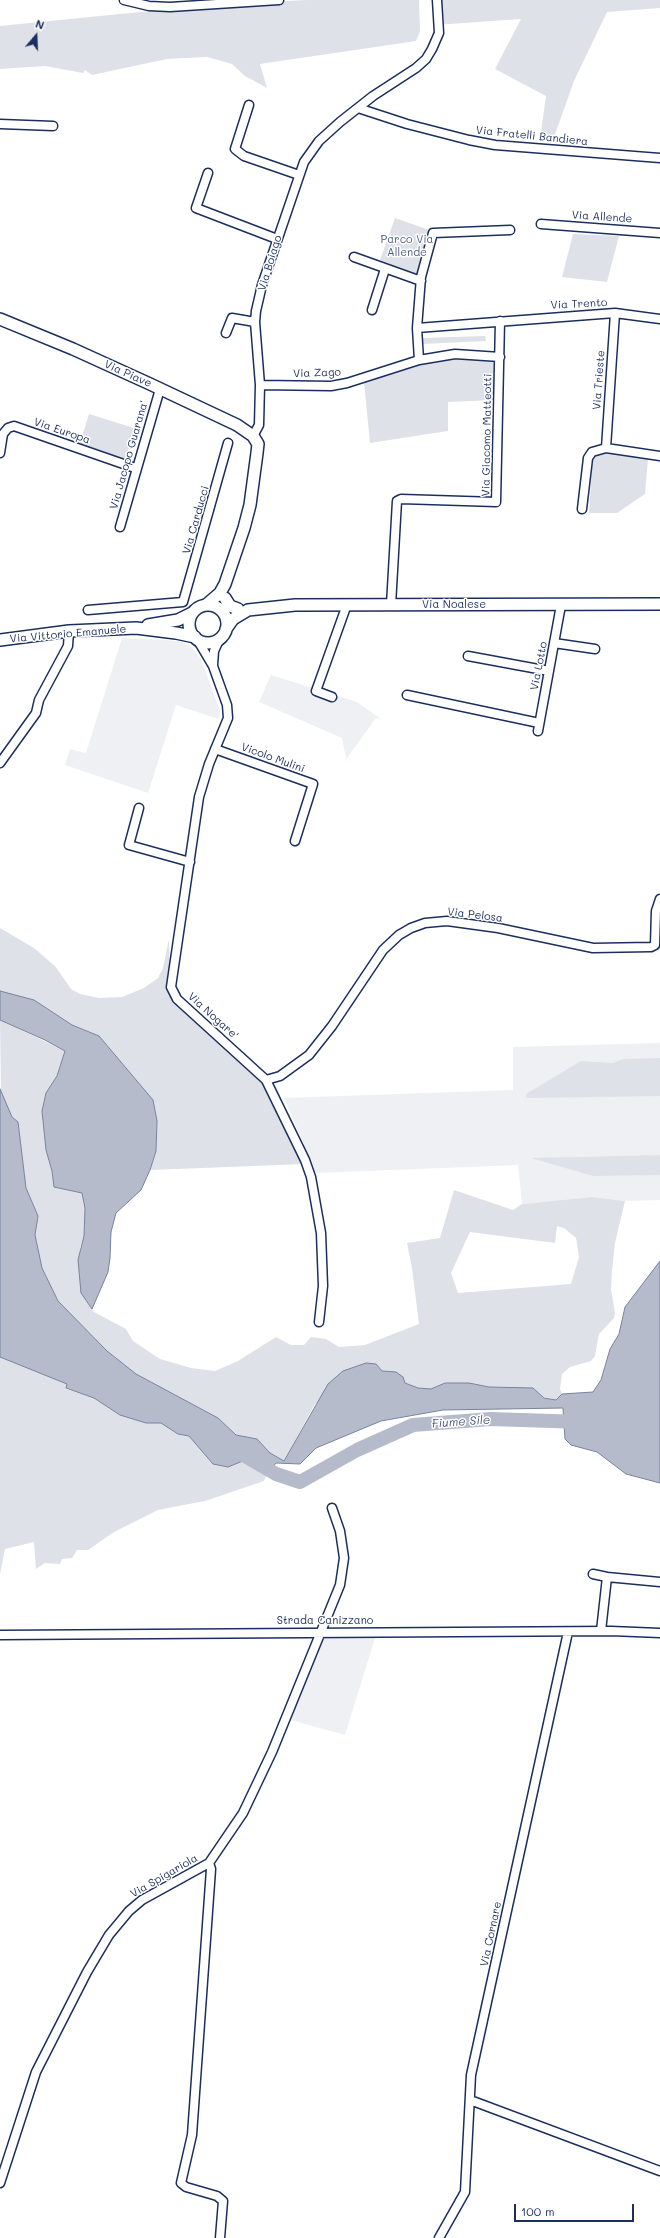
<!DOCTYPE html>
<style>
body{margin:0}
#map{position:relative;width:660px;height:2238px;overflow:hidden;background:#fff;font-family:Mali,sans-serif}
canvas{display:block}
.north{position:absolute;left:16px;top:16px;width:40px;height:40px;-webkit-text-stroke:3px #fff;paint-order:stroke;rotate:19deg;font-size:11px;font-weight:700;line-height:16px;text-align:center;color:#1b2f5e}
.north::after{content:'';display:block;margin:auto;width:14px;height:18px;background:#1b2f5e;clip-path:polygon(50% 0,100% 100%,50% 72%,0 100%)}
.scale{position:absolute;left:514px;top:2204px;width:120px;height:18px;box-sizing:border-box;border:2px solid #1b2f5e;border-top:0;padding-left:5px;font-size:12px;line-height:14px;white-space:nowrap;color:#1b2f5e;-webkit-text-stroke:3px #fff;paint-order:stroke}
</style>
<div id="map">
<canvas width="660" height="2238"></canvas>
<div class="north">N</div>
<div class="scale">100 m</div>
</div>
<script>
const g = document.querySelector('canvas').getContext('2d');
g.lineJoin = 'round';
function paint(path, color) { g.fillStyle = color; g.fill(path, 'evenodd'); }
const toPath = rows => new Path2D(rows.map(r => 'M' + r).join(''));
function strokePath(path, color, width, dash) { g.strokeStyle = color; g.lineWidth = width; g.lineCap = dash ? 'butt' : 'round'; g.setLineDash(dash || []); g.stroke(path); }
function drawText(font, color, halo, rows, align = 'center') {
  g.font = font + ' Mali,sans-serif'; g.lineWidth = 3; g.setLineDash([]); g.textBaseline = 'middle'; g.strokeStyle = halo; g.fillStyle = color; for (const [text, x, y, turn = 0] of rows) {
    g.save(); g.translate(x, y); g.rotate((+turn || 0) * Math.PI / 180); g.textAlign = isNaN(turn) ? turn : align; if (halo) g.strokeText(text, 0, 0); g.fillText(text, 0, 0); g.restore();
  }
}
const built = toPath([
 [122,638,166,640,181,642,191,646,201,659,220,711,219,719,176,705,148,793,65,765,70,749,86,753],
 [271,675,357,702,381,719,376,718,347,758,347,763,342,738,259,702],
 [660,1043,660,1200,625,1201,592,1197,522,1204,518,1165,316,1173,284,1098,513,1090,513,1047],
 [338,1635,376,1635,345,1735,291,1720,323,1638]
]);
const green = toPath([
 [307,0,419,0,420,31,416,41,260,64,267,88,245,76,232,64,207,57,167,59,92,75,85,70,83,73,45,66,0,69,0,26,210,5],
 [434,0,660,0,660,8,607,12,574,81,553,140,540,139,546,96,495,69,521,19,435,25],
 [395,218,432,231,420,276,380,260],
 [573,234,619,236,607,282,562,277],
 [485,336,486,341,422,344,422,338],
 [452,358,496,359,495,400,448,402,448,431,370,443,364,382,415,365],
 [89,414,134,428,126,458,124,459,80,443],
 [593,451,648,459,645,494,617,513,589,513],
 [0,928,34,948,55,966,71,989,80,994,99,998,122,997,144,988,158,978,163,968,169,939,170,985,262,1074,305,1164,150,1170,156,1151,157,1122,153,1100,99,1036,72,1025,34,1000,0,991],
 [0,1020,65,1051,57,1076,46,1093,42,1111,46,1150,52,1171,54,1186,82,1193,85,1208,84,1236,80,1248,81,1293,94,1312,126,1329,133,1341,160,1359,191,1368,215,1371,238,1361,276,1337,291,1345,304,1345,311,1337,326,1339,339,1347,365,1345,419,1324,412,1268,407,1243,440,1238,454,1190,513,1210,522,1204,592,1197,625,1201,615,1243,612,1271,611,1289,615,1313,614,1318,599,1334,595,1356,591,1361,570,1367,562,1374,560,1389,562,1394,556,1400,509,1388,489,1387,469,1383,445,1383,431,1390,418,1388,405,1383,396,1372,382,1371,376,1364,315,1404,284,1461,270,1453,257,1439,236,1435,218,1418,136,1374,107,1351,58,1301,42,1268,35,1235,38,1216,26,1188,18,1122,12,1117,1,1095],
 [557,1226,564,1228,576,1238,579,1257,571,1284,458,1293,451,1273,470,1232,555,1243],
 [660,1058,660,1096,529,1098,526,1097,526,1094,581,1061,613,1063,623,1059],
 [660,1155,660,1175,593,1176,531,1158],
 [0,1357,67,1384,66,1389,94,1398,120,1415,146,1423,161,1423,178,1434,189,1436,213,1464,228,1467,250,1458,256,1464,258,1470,267,1474,264,1481,205,1501,158,1510,114,1532,88,1550,77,1550,72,1558,62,1559,60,1564,45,1563,36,1569,34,1542,5,1549,0,1574]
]);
const water = toPath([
 [0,991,34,1000,72,1025,99,1036,153,1100,157,1121,156,1151,150,1170,141,1190,116,1213,111,1232,110,1258,108,1272,92,1309,81,1293,78,1260,84,1236,85,1208,82,1193,54,1187,52,1171,46,1150,42,1111,46,1093,57,1076,65,1051,45,1040,0,1020,0,991],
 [0,1089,12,1117,18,1122,26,1188,38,1216,35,1235,42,1268,58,1301,107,1351,136,1374,218,1418,236,1435,257,1439,270,1453,284,1461,328,1384,343,1371,366,1363,376,1364,382,1371,396,1372,403,1377,405,1383,418,1388,431,1389,445,1383,469,1383,489,1387,533,1388,544,1398,556,1400,562,1394,593,1392,601,1380,610,1349,619,1334,625,1307,660,1261,660,1483,626,1474,597,1452,571,1445,565,1439,563,1408,443,1410,381,1421,316,1448,300,1464,276,1463,267,1474,258,1470,256,1464,250,1458,228,1467,213,1464,189,1436,178,1434,161,1423,146,1423,120,1415,94,1398,66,1388,67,1384,0,1357,0,1089]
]);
const river = toPath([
 [233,1449,276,1474,300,1482,357,1450,413,1425,491,1419,582,1422]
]);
const minor = toPath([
 [124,0,149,6,170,7,279,0],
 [249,105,235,149,244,156,299,175],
 [358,108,407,124,469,140,495,145,660,158],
 [0,124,53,126],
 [208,173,196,208,277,239],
 [541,224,660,233],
 [354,257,421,281],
 [372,310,385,269],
 [417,328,615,313,660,319],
 [226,333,232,318,255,322],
 [419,360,417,328,421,277,433,233,510,230],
 [260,385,331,386,347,383,419,360,455,354,500,357],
 [253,436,259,425,260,385,255,322,256,311,262,285,304,162,319,141,340,122,373,96,416,68,426,59,432,49,439,33,437,0],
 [606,448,615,313],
 [0,453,3,434,8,428,14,426,135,468],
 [582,509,588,458,592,452,606,448,660,456],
 [120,527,160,389],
 [391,605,397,501,401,499,496,502,500,321],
 [88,610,183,602,228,443],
 [197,639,213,666,227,705,228,718,209,764,199,797,171,987,177,999,266,1080,305,1160,311,1177,321,1233,323,1286,319,1322],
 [554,643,595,649],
 [468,656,549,671],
 [213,665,214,651,220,638],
 [407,695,539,723],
 [332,697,316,691,345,610,345,605],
 [538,731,561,605],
 [215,749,313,784,295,841],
 [0,763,36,713,39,700,68,646,69,631],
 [139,808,129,845,190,862],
 [266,1080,280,1076,309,1055,332,1026,383,950,399,935,411,928,425,923,447,921,498,928,593,948,651,947,655,945,656,911,660,899],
 [593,1574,607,1577],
 [601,1631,607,1577,660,1582],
 [0,1635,611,1631,660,1633],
 [209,1863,211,1869,192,2135,181,2183,186,2187,217,2196,223,2201,220,2238],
 [470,2100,660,2171],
 [0,2183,36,2072,87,1972,109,1935,129,1911,142,1900,209,1863,243,1813,272,1752,340,1585,344,1558,340,1531,332,1508],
 [439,2238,465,2192,471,2075,568,1632]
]);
const major = toPath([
 [0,319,73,349,150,384,237,425,253,436,258,444,257,453,250,505,244,528,225,584,220,593,206,605],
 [225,598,230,606,238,609],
 '189 624a19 19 0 1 1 38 0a19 19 0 1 1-38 0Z',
 [148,625,178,620,192,613],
 [226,629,233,619,248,610,295,605,660,604],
 [0,640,69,631,136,628,176,633,195,637]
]);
const streetNames = [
 ["Via Fratelli Bandiera",532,136,6],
 ["Via Allende",602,217,4],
 ["Via Boiago",270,263,-73],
 ["Via Trento",579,304,-3],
 ["Via Zago",317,373,-2],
 ["Via Piave",128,374,24],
 ["Via Trieste",599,380,-86],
 ["Via Europa",62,431,19],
 ["Via Giacomo Matteotti",487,435,-89],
 ["Via Jacopo Guarana'",129,455,-74],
 ["Via Carducci",196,520,-74],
 ["Via Noalese",454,605],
 ["Via Vittorio Emanuele",68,634,-5],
 ["Via Lotto",539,666,-79],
 ["Vicolo Mulini",273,758,20],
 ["Via Pelosa",475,915,7],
 ["Via Nogare'",213,1016,42],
 ["Strada Canizzano",325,1621],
 ["Via Spigariola",164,1876,-30],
 ["Via Cornare",491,1934,-78]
];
const parkNames = [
 ["Parco Via",407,240],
 ["Allende",407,253]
];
const waterNames = [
 ["Fiume Sile",461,1422,-4]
];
paint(built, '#eff0f4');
paint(green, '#dee1e7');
paint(water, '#b5bbca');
strokePath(water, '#77839f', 1);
strokePath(river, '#b5bbca', 14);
strokePath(minor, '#1b2f5e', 11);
strokePath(major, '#1b2f5e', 14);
strokePath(minor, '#fff', 8);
strokePath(major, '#fff', 11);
drawText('11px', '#1b2f5e', '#fff', streetNames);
drawText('11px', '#4c5c80', '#fff', parkNames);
drawText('italic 12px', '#49597e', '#fff', waterNames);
</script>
